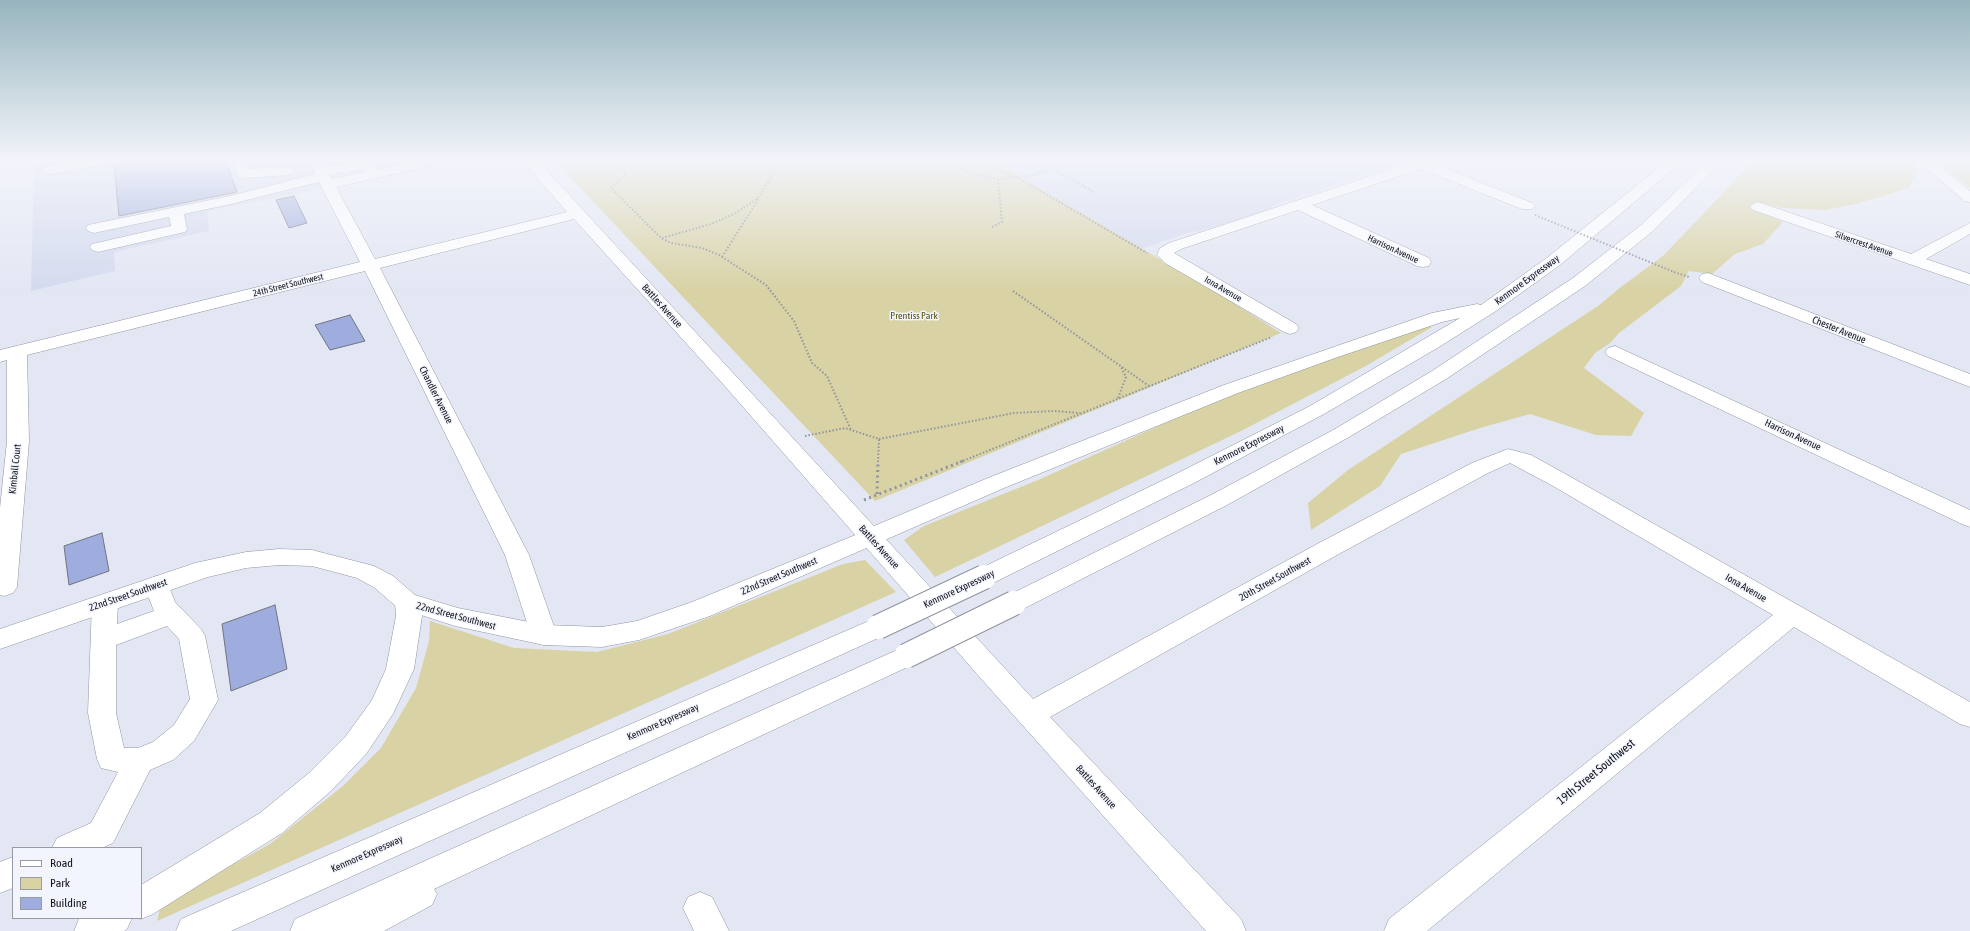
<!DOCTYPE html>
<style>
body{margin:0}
#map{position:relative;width:1970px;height:931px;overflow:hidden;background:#e3e7f4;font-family:"Asap Condensed",sans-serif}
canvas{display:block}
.legend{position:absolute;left:12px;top:847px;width:130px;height:72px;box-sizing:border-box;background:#f2f5fd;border:1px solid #989ba1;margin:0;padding:5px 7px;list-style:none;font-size:12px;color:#121318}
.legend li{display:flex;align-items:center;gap:8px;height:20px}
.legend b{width:20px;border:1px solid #989ba1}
</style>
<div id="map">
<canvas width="1970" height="931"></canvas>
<ul class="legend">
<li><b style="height:5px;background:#fff"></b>Road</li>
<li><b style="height:11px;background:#d8d2a4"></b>Park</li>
<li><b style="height:11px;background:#9facde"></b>Building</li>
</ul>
</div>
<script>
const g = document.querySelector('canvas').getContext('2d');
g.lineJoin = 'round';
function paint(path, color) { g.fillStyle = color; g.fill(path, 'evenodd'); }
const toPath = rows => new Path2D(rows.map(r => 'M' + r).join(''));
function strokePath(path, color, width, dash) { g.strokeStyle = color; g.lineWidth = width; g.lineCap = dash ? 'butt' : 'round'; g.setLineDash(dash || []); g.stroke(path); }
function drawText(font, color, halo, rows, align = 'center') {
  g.font = font + ' "Asap Condensed",sans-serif'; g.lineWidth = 3; g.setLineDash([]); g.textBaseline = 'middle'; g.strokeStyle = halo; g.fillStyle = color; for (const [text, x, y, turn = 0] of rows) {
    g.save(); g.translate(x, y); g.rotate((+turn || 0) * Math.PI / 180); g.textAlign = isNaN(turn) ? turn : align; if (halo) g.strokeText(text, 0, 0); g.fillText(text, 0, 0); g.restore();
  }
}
const built = toPath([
 [34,161,466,161,207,211,209,231,114,252,115,271,31,291],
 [992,161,1410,161,1275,205,1269,210,1200,231,1187,233,1140,249]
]);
const green = toPath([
 [555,161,993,161,1221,295,1281,333,875,501],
 [1753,161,1915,161,1916,173,1909,188,1856,204,1826,210,1782,208,1757,202,1750,207,1783,222,1763,244,1735,254,1712,274,1689,271,1681,286,1619,333,1610,343,1595,353,1584,368,1644,413,1631,436,1596,435,1530,414,1480,428,1401,454,1380,486,1311,530,1308,503,1348,470,1598,306,1621,287,1664,255],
 [1935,161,1970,161,1970,188],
 [1426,324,1432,327,1364,367,1239,432,935,577,904,540,924,526,1038,480,1203,406],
 [865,560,896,592,157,921,161,904,270,844,343,786,381,748,416,688,429,641,430,621,514,648,597,652,668,634,843,564]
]);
const building = toPath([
 [128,161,226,161,237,192,119,216,114,166,128,161],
 [294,196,307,223,289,228,276,200,294,196],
 [350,315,365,341,330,350,315,325,350,315],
 [102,533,109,571,69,585,64,546,102,533],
 [275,605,287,669,231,691,222,624,275,605]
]);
const pathFar1 = toPath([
 [638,161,617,166,626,174,611,188,661,238,671,243,702,248,719,255,766,285,794,321,812,363,827,376,851,430],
 [915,161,953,166,975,174,998,179,1028,176,1041,173,1050,168],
 [970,161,1018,178,1147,253],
 [1039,161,1094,192],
 [1287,161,1291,165],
 [1954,162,1970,168],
 [768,184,782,161],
 [992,227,1002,222,998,179],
 [662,238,711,224,734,214,757,199,765,188,771,172,764,161],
 [722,257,759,198],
 [1674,272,1689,277],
 [1013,291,1149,386],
 [1118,398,1126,377,1121,367],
 [805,436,845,428,879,439,878,462],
 [879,439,1014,413,1054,411,1080,413],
 [960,462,1272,337]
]);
const path = toPath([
 [877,494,878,461],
 [864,500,963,461]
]);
const minor = toPath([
 [76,161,107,161,105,164,100,165,50,174,45,173,43,170,45,167,76,161],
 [232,161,246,161,249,169,287,167,292,168,294,171,292,174,287,175,244,178,239,177,232,161],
 [308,161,322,161,325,167,359,161,371,161,377,170,414,161,432,161,422,168,336,187,375,259,567,212,523,161,538,161,1033,699,1319,543,1472,463,1508,449,1531,455,1569,476,1970,702,1970,727,1960,724,1794,627,1427,931,1384,931,1389,919,1773,615,1553,486,1510,463,1488,473,1337,555,1050,717,1241,919,1246,931,1206,931,984,682,723,384,574,219,380,268,529,555,557,635,553,642,544,645,535,642,531,635,505,555,365,271,27,355,29,441,17,587,13,593,4,596,0,595,0,508,7,441,7,360,0,362,0,350,360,262,319,182,231,204,184,214,187,229,185,232,98,252,92,250,90,247,92,244,171,226,169,217,94,233,88,231,86,228,88,225,230,196,315,174,308,161],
 [362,169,364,172,332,179,329,175,362,169],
 [1416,161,1438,161,1435,164,1532,203,1535,206,1532,209,1522,209,1421,169,1312,205,1429,258,1431,262,1429,266,1423,267,1417,266,1298,210,1181,249,1174,253,1296,324,1299,328,1296,332,1290,334,1284,332,1165,263,1157,255,1160,248,1169,243,1416,161],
 [1917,161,1933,161,1970,191,1970,202,1965,201,1917,161],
 [1758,202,1911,254,1970,223,1970,234,1926,259,1970,274,1970,285,1753,210,1750,207,1753,204,1758,202],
 [1708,273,1970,374,1970,387,1702,282,1699,278,1702,274,1708,273],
 [1615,346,1970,510,1970,527,1962,524,1608,356,1605,352,1608,348,1615,346],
 [157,576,166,579,175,602,201,629,205,636,218,700,194,741,173,760,150,770,113,843,102,848,52,848,57,838,91,823,118,772,101,768,97,759,88,713,92,603,96,597,105,594,114,597,118,603,117,624,154,611,144,585,148,579,157,576],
 [167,626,179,639,190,699,174,725,153,742,138,748,124,748,116,713,116,645,167,626],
 [13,857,13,888,0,893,0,862,13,857],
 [700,892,712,897,729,931,694,931,683,908,688,897,700,892]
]);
const major = toPath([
 [870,529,878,531,882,537,878,543,710,616,639,640,602,647,544,645,455,626,421,615,399,609,375,588,357,578,312,566,279,565,246,568,208,577,0,649,0,629,195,563,246,552,279,549,312,550,374,566,393,576,415,595,458,608,544,625,602,627,637,621,692,602,870,529]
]);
const highway = toPath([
 [1667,161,1683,161,1560,265,1496,311,1439,347,1324,414,1194,483,993,583,984,586,975,583,972,577,975,571,1178,473,1310,406,1460,318,1442,322,1335,358,1238,393,1004,488,878,543,870,545,862,543,858,537,862,531,988,478,1224,385,1432,313,1477,304,1481,305,1548,257,1667,161],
 [1708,161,1723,161,1653,231,1585,286,1446,379,1349,437,1227,505,1023,609,1014,612,1005,609,1001,603,1005,597,1211,495,1335,429,1432,371,1573,278,1641,225,1708,161],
 [408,594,417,597,421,603,422,616,414,669,393,714,366,754,331,791,282,833,153,914,141,919,139,918,141,918,141,885,260,813,309,773,346,736,372,700,386,669,396,616,395,603,399,597,408,594],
 [878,617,887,620,891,627,887,634,231,931,176,931,181,919,878,617],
 [906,646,916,649,920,656,916,663,434,889,437,894,432,905,384,931,290,931,295,919,906,646],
 [81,918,132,918,127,929,124,931,74,931,79,919,81,918]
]);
const pathBridge = toPath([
 [1535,215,1674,272]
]);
const highwayBridge = toPath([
 [878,627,984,577],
 [906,656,1014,603]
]);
const farStreetnames = [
 ["Silvercrest Avenue",1864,244,19],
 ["Harrison Avenue",1393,249,25],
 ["24th Street Southwest",288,285,-14],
 ["Iona Avenue",1223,289,30]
];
const streetNames = [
 ["Kenmore Expressway",1527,280,-36],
 ["Battles Avenue",662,306,48],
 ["Chester Avenue",1839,330,22],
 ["Chandler Avenue",436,395,63],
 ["Harrison Avenue",1793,435,25],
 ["Kenmore Expressway",1249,445,-27],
 ["Kimball Court",15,469,-84],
 ["Battles Avenue",879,547,48],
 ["22nd Street Southwest",779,576,-23],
 ["20th Street Southwest",1275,579,-29],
 ["Iona Avenue",1746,588,30],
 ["Kenmore Expressway",959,589,-25],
 ["22nd Street Southwest",128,595,-19],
 ["22nd Street Southwest",456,616,15],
 ["Kenmore Expressway",663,722,-24],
 ["Battles Avenue",1096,787,48],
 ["Kenmore Expressway",367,854,-24]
];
const parkNames = [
 ["Prentiss Park",914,316]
];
const nearStreetnames = [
 ["19th Street Southwest",1596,772,-39]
];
paint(built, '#d4daee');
paint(green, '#d8d2a4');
paint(building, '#9facde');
strokePath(building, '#70737f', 1);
strokePath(minor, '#9093a0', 1);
strokePath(major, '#9093a0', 1);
strokePath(highway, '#9093a0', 1);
strokePath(pathFar1, '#91949e', 2, [1.5, 2]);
strokePath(path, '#91949e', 3, [2, 3.5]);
paint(minor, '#fff');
paint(major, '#fff');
paint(highway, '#fff');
strokePath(highwayBridge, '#9093a0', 26, []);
strokePath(pathBridge, '#91949e', 2, [1.5, 2]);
strokePath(highwayBridge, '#fff', 24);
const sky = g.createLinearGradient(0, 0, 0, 291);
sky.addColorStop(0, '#97b5be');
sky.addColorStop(0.55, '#f2f4fa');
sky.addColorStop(1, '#f2f4fa00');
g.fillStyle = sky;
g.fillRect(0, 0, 1970, 291);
drawText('9px', '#121318', '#f2f5fd', farStreetnames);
drawText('10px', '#121318', '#f2f5fd', streetNames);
drawText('10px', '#564e0a', '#f2f5fd', parkNames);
drawText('12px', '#121318', '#f2f5fd', nearStreetnames);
</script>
